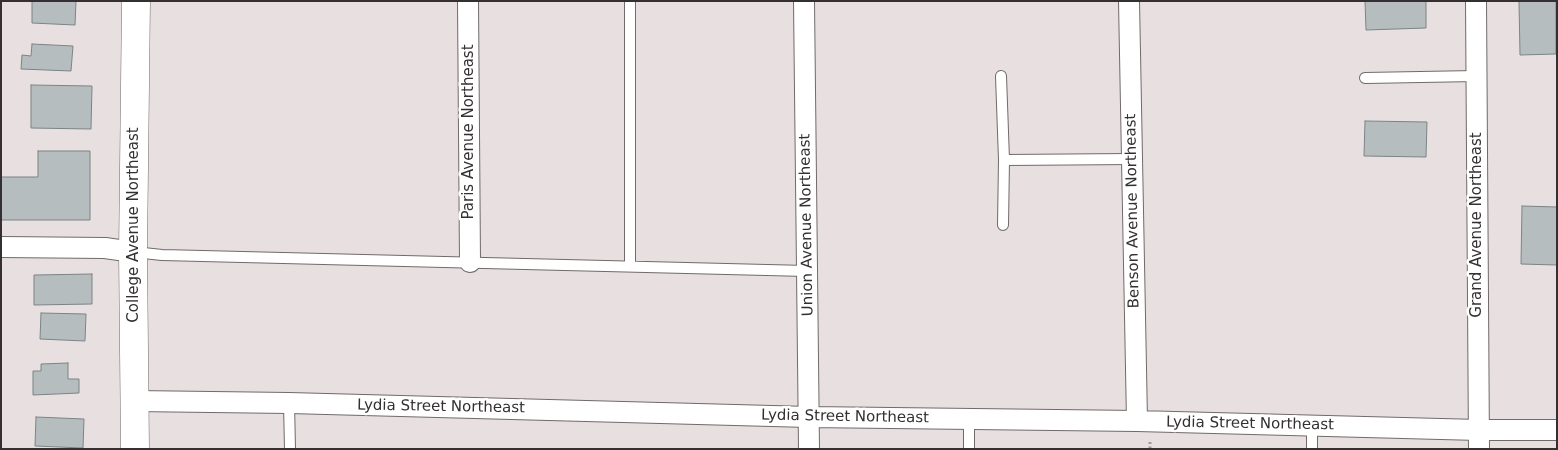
<!DOCTYPE html>
<style>
body{margin:0}
#map{position:relative;width:1558px;height:450px;overflow:hidden;background:#e8e0e0;font-family:"DejaVu Sans",sans-serif}
canvas{display:block}
.frame{position:absolute;inset:0;border:2px solid #343031;pointer-events:none}
</style>
<div id="map">
<canvas width="1558" height="450"></canvas>
<div class="frame"></div>
</div>
<script>
const g = document.querySelector('canvas').getContext('2d');
g.lineJoin = 'round';
function paint(path, color) { g.fillStyle = color; g.fill(path, 'evenodd'); }
const toPath = rows => new Path2D(rows.map(r => 'M' + r).join(''));
function strokePath(path, color, width, dash) { g.strokeStyle = color; g.lineWidth = width; g.lineCap = dash ? 'butt' : 'round'; g.setLineDash(dash || []); g.stroke(path); }
function drawText(font, color, halo, rows, align = 'center') {
  g.font = font + ' "DejaVu Sans",sans-serif'; g.lineWidth = 5; g.setLineDash([]); g.textBaseline = 'middle'; g.strokeStyle = halo; g.fillStyle = color; for (const [text, x, y, turn = 0] of rows) {
    g.save(); g.translate(x, y); g.rotate((+turn || 0) * Math.PI / 180); g.textAlign = isNaN(turn) ? turn : align; if (halo) g.strokeText(text, 0, 0); g.fillText(text, 0, 0); g.restore();
  }
}
const building = toPath([
 [32,1,76,1,75,25,32,23,32,1],
 [1365,1,1426,1,1426,28,1366,30,1365,1],
 [1519,1,1556,1,1556,54,1520,55,1519,1],
 [32,44,73,46,71,71,21,69,22,55,31,56,32,44],
 [31,85,92,86,91,129,31,128,31,85],
 [1365,121,1427,122,1426,157,1364,156,1365,121],
 [38,151,90,151,90,220,1,220,1,177,38,177,38,151],
 [1522,206,1557,207,1557,265,1521,264,1522,206],
 [92,274,92,304,34,305,34,275,92,274],
 [41,313,86,314,85,341,40,339,41,313],
 [68,363,68,379,79,379,79,393,33,395,33,371,41,371,41,364,68,363],
 [36,417,84,419,83,448,35,446,36,417]
]);
const path = toPath([
 [1150,449,1150,442]
]);
const service = toPath([
 [630,1,630,266],
 [1001,76,1004,160,1003,225],
 [1365,78,1476,76],
 [1004,160,1132,159],
 [134,252,162,255,807,271],
 [289,403,290,449],
 [969,419,969,449],
 [1312,449,1312,425]
]);
const minor = toPath([
 [468,1,470,262],
 [804,1,809,449],
 [1129,1,1137,421],
 [1476,1,1479,449],
 [1,247,105,248,133,252],
 [134,401,289,403,809,417,1137,421,1479,430,1557,430]
]);
const secondary = toPath([
 [135,449,133,252,136,1]
]);
const streetNames = [
 ["Paris Avenue Northeast",469,132,-90],
 ["Benson Avenue Northeast",1133,211,-91],
 ["College Avenue Northeast",134,225,-90],
 ["Union Avenue Northeast",807,225,-91],
 ["Grand Avenue Northeast",1477,225,-90],
 ["Lydia Street Northeast",441,407,1],
 ["Lydia Street Northeast",845,417,1],
 ["Lydia Street Northeast",1250,424,1]
];
paint(building, '#b6bdbf');
strokePath(building, '#7c8385', 1);
strokePath(service, '#716a6a', 12);
strokePath(minor, '#716a6a', 22);
strokePath(secondary, '#716a6a', 29);
strokePath(path, '#9f9999', 3, [2.5, 2.5]);
strokePath(service, '#fff', 10);
strokePath(minor, '#fff', 20);
strokePath(secondary, '#fff', 28);
drawText('15px', '#343031', '#fff', streetNames);
</script>
